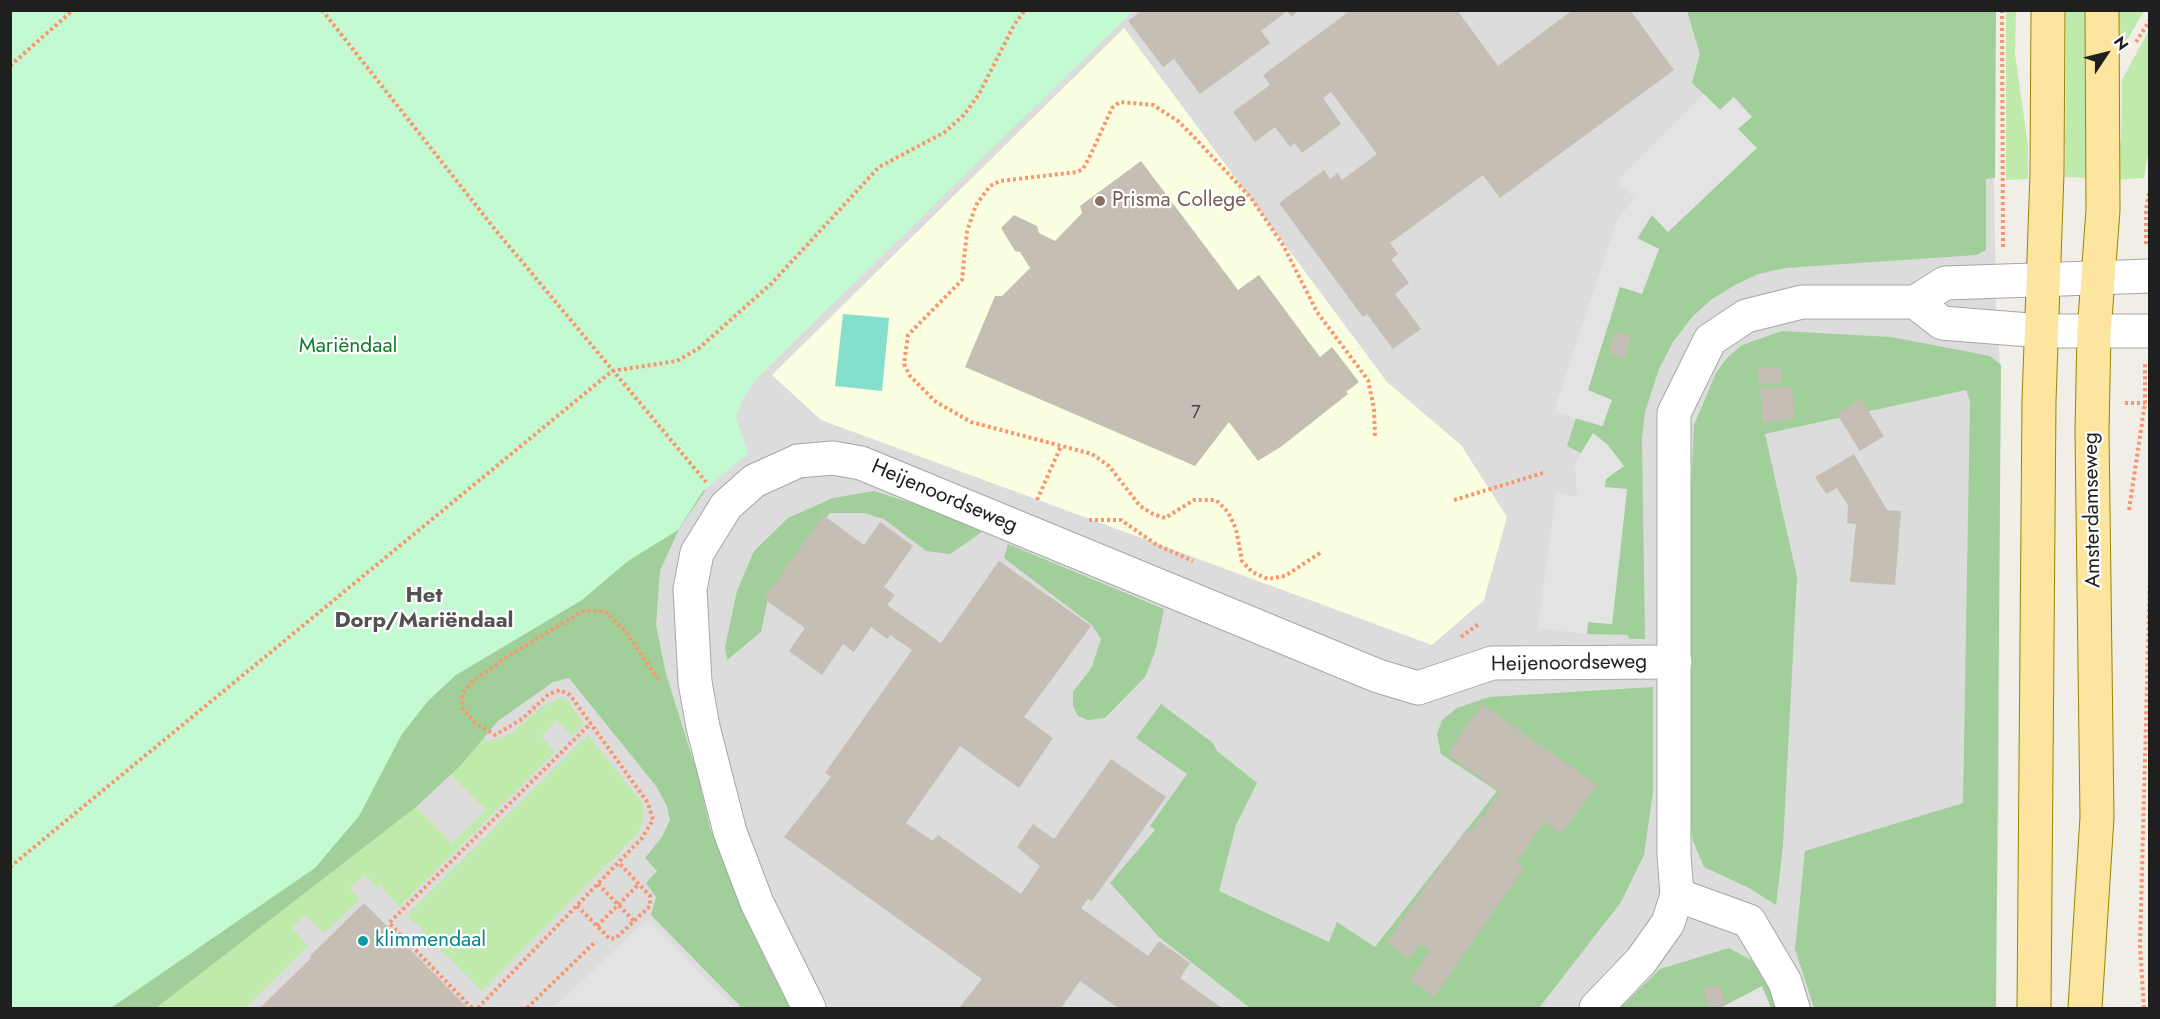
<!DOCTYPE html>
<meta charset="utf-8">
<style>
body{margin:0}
#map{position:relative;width:2160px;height:1019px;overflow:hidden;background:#f0eee6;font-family:Jost,sans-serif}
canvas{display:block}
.frame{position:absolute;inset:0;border:12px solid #1f1f1f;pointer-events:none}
.north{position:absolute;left:2076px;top:24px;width:60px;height:60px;-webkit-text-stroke:4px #fff;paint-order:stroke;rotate:55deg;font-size:16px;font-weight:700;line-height:24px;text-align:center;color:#1f1f1f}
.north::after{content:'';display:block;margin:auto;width:21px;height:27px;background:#1f1f1f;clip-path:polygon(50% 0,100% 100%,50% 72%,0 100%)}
</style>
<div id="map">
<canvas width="2160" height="1019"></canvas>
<div class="frame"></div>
<div class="north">N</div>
</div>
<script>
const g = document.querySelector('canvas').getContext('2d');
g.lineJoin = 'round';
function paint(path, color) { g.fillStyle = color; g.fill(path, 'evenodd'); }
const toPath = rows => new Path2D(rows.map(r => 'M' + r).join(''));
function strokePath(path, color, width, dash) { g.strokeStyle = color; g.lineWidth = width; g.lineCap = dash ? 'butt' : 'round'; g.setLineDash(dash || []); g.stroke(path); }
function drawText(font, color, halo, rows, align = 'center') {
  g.font = font + ' Jost,sans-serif'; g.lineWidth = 4.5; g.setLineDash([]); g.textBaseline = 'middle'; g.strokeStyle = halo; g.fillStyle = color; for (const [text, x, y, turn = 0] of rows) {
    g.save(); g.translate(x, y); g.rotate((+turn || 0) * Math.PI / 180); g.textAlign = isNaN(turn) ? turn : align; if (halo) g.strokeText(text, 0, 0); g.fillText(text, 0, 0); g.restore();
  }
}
const residential = toPath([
 [1126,11,1972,11,1994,178,1996,303,2000,365,1999,793,1995,1008,122,1008]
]);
const education = toPath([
 [1124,28,1387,382,1461,445,1507,517,1484,600,1432,645,821,420,772,375]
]);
const grass = toPath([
 [2006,11,2016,11,2015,54,2028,145,2028,179,2006,180],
 [2066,11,2092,11,2090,178,2065,177],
 [2112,11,2144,11,2115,61],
 [2149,30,2150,142,2144,178,2114,180,2114,152,2121,141,2122,80],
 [561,697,568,701,584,724,571,735,557,720,541,736,555,752,399,907,380,885,377,888,365,875,350,888,360,899,324,933,305,915,292,928,308,946,245,1008,156,1008,416,807,452,843,486,810,450,774,461,765,483,739,492,741,512,733,536,711],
 [588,735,642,802,643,817,640,831,482,991,407,915]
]);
const forest = toPath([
 [1687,11,1996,11,1995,178,1986,179,1986,250,1977,255,1785,268,1758,274,1735,285,1712,299,1693,316,1673,342,1659,369,1645,412,1642,438,1645,639,1629,639,1628,635,1587,634,1588,622,1612,624,1627,490,1605,487,1593,434,1581,453,1567,446,1576,418,1603,426,1611,400,1587,390,1620,286,1659,249,1637,239,1652,215,1668,232,1738,129,1734,97,1720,110,1692,83,1700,54],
 [1782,331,1891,337,1990,356,2001,365,1996,1008,1814,1008,1795,949,1805,851,1963,803,1970,401,1966,390,1765,434,1797,577,1783,846,1776,905,1749,888,1704,867,1693,841,1686,796,1682,686,1694,425,1716,373,1727,358,1742,345],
 [611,377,705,491,679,529,660,571,656,625,666,674,698,776,710,828,764,957,790,1008,742,1008,651,915,656,897,646,883,657,871,645,858,662,837,670,820,667,806,656,786,569,678,553,682,498,721,461,765,416,807,156,1008,11,1008],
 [874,491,928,508,982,532,950,554,926,551,884,519,864,513,830,513,769,594,761,632,727,660,725,647,737,591,754,551,788,518,833,498],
 [1008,544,1164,609,1155,652,1145,677,1105,718,1088,720,1078,716,1073,706,1073,692,1092,667,1101,639,1092,625,1004,558],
 [1653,687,1653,792,1644,855,1621,902,1539,1008,1250,1008,1159,937,1110,883,1155,830,1150,826,1187,774,1136,738,1161,704,1213,743,1217,751,1257,783,1236,825,1219,891,1329,942,1337,922,1375,947,1497,791,1441,754,1437,734,1442,720,1457,708,1489,697],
 [1729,948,1751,960,1767,978,1775,1008,1620,1008,1660,969]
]);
const park = toPath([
 [10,11,11,10,1133,11,755,380,741,403,736,418,748,453,703,491,678,530,628,561,582,600,456,675,428,701,402,734,359,816,315,868,111,1008,11,1008]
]);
const pitch = toPath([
 [843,314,889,318,882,391,835,386]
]);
const parking = toPath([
 [1704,94,1720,110,1734,97,1752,117,1738,129,1757,148,1668,232,1652,215,1637,238,1659,249,1642,294,1620,287,1588,390,1612,400,1602,426,1554,412,1616,223,1634,197,1617,181],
 [1593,433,1608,445,1624,466,1606,479,1605,487,1627,489,1612,624,1588,622,1587,634,1538,628,1556,493,1577,497,1575,464],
 [647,920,735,1008,553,1008],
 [1762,986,1771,1008,1720,1008]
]);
const building = toPath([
 [1143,10,1300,10,1291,17,1287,11,1261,31,1270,43,1200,94,1174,59,1163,67,1128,21],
 [1351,10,1457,10,1498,66,1570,12,1569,10,1630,10,1674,70,1500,198,1483,175,1390,243,1398,254,1391,259,1409,283,1395,294,1421,329,1393,349,1367,314,1363,317,1279,203,1324,170,1330,179,1338,173,1342,180,1377,154,1331,92,1323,98,1341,124,1302,153,1295,143,1290,147,1275,127,1255,142,1233,112,1270,85,1263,75],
 [1141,161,1238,290,1259,275,1320,357,1332,347,1359,382,1346,392,1348,394,1282,446,1258,461,1229,422,1195,466,965,367,995,296,1002,296,1030,268,1020,252,1015,251,1001,228,1014,215,1037,226,1039,233,1055,241,1082,213,1080,206],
 [1614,332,1631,336,1625,358,1609,354],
 [1758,368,1781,368,1782,383,1759,384],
 [1792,387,1794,420,1762,422,1760,388],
 [1861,399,1884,436,1860,451,1837,414],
 [1854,454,1887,510,1901,511,1895,585,1850,582,1856,524,1847,523,1848,505,1837,488,1826,494,1815,477],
 [823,515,864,545,880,522,913,546,884,587,895,595,887,605,941,643,999,561,1091,626,1024,717,1053,738,1019,788,960,746,906,823,933,841,938,835,1021,894,1040,866,1017,847,1033,824,1054,839,1111,759,1166,797,1092,901,1088,899,1081,908,1148,956,1159,941,1190,963,1180,978,1222,1008,1118,1008,1080,981,1061,1008,959,1008,982,979,784,837,831,777,825,773,912,650,890,635,887,639,871,627,854,652,843,644,822,675,789,651,805,628,764,599],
 [1482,704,1597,785,1562,834,1544,822,1516,863,1524,868,1434,997,1410,980,1430,951,1420,944,1409,959,1386,943,1467,828,1472,831,1500,792,1447,754],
 [364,903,467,1007,260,1008,311,958,310,956],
 [1719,984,1726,1006,1709,1008,1703,989]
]);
const path = toPath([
 [322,10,493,227,706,482],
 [2002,10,2003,250],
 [2136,42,2150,20],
 [10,66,73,10],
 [2146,244,2146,209,2150,188],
 [2125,403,2145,403],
 [1037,500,1061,446],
 [1454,500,1543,473],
 [2129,510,2145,403,2145,363],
 [1089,520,1121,520,1157,545,1193,561],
 [1320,553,1285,576,1268,579,1252,572,1242,561,1236,529,1228,512,1216,500,1194,500,1165,518,1153,514,1140,506,1109,466,1092,454,971,422,936,402,910,376,904,364,908,335,962,280,967,231,976,205,990,186,1000,181,1077,172,1083,169,1090,156,1112,108,1120,102,1153,105,1178,121,1193,136,1251,198,1283,245,1317,312,1368,380,1374,409,1375,436],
 [1461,637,1480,623],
 [10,867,612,371,677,361,699,348,771,284,879,167,945,132,964,115,979,94,1014,25,1025,10],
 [598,884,634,921],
 [577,906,610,939,616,938,650,906,650,896,619,863],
 [597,926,639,884],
 [472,1008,389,923,591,723],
 [478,1008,642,838,653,820,648,803,570,695,560,690,549,694,522,719,495,735,475,723,463,709,462,694,472,682,502,660,583,611,605,611,626,632,660,682],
 [527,1008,596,941],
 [2144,1008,2140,946,2150,573]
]);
const minor = toPath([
 [1677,895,1749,921,1785,982,1793,1008],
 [809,1008,757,903,730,832,703,727,695,682,690,589,697,553,726,506,754,481,798,461,833,458,861,463,1378,676,1418,688,1492,663,1675,662]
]);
const tertiary = toPath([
 [1915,302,1942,323,2042,331,2150,331],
 [1596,1008,1641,961,1668,923,1677,895,1674,855,1674,413,1710,340,1746,316,1802,302,1915,302,1945,283,2150,276]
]);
const primary = toPath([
 [2034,1008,2039,401,2047,173,2048,10],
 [2085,1008,2097,817,2092,431,2094,332,2103,210,2102,10]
]);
const markers = [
 [1100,201,6,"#8d6e63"],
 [363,941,6,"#0f9aa8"]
];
const numberNames = [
 ["7",1196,414]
];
const educationNames = [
 ["Prisma College",1112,201]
];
const parkNames = [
 ["Mariëndaal",348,347]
];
const streetNames = [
 ["Heijenoordseweg",944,497,23],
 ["Amsterdamseweg",2093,510,-91],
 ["Heijenoordseweg",1569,664,-1]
];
const cultureNames = [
 ["klimmendaal",375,941]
];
const neighbourhoodNames = [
 ["Het",424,597],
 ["Dorp/Mariëndaal",424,622]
];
paint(residential, '#dddcdc');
paint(education, '#f9ffe0');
paint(grass, '#bfeaac');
paint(forest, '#a0cf9a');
paint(park, '#c3fad1');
paint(pitch, '#84dfcd');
paint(parking, '#e3e3e3');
paint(building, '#c5beb5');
strokePath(minor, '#a6a6a6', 35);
strokePath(tertiary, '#a6a6a6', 35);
strokePath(primary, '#9b8400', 35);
strokePath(path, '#fa956d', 4, [3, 3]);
strokePath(minor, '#fff', 33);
strokePath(tertiary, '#fff', 33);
strokePath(primary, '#fce59f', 33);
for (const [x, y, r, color] of markers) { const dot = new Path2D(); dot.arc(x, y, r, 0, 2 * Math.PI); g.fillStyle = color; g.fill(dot); strokePath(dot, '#fff', 2); }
drawText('18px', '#484744', null, numberNames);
drawText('21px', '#785e54', '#fff', educationNames, 'left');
drawText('21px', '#0b7f2b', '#fff', parkNames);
drawText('21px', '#1f1f1f', '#fff', streetNames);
drawText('21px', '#0d838f', '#fff', cultureNames, 'left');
drawText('bold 22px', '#525252', '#fff', neighbourhoodNames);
</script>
